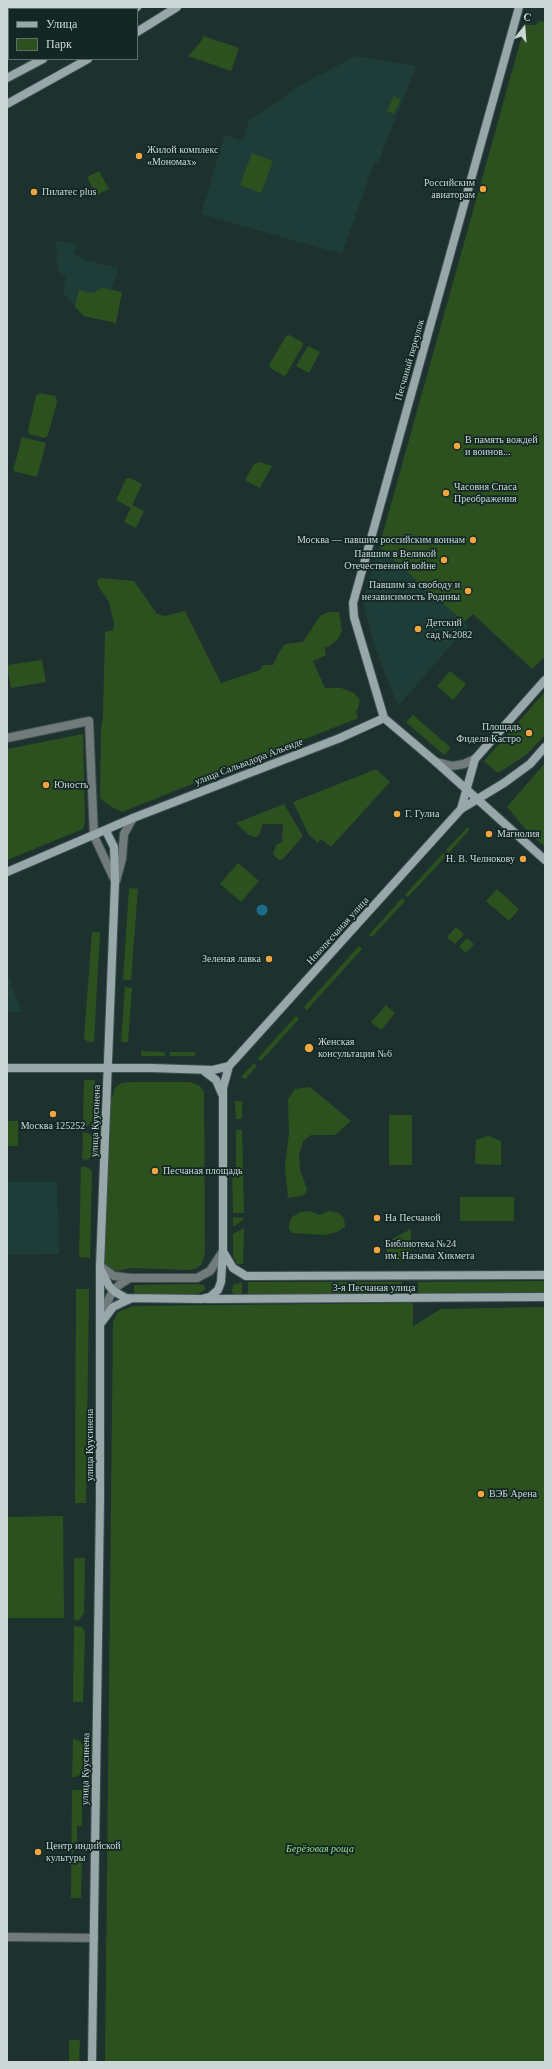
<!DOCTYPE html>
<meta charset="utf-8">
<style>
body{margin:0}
#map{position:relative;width:552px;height:2069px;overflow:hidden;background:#1d322f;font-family:"Times New Roman",serif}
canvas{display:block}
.frame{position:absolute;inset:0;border:8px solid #cbd7d5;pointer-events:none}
.legend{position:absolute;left:8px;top:8px;width:130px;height:52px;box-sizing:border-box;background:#132825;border:1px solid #5d6e6b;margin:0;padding:5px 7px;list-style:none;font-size:12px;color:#cbd7d5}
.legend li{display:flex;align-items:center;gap:8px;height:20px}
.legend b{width:20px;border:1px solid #5d6e6b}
.north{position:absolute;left:504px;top:8px;width:40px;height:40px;-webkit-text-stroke:3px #132825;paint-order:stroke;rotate:17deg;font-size:11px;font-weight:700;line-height:16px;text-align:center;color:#cbd7d5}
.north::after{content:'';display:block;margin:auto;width:14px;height:18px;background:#cbd7d5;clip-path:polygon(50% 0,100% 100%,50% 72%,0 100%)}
</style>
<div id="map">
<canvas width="552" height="2069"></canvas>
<div class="frame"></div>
<ul class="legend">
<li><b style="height:5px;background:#97a7aa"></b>Улица</li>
<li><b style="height:11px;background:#2c511f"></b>Парк</li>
</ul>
<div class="north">С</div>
</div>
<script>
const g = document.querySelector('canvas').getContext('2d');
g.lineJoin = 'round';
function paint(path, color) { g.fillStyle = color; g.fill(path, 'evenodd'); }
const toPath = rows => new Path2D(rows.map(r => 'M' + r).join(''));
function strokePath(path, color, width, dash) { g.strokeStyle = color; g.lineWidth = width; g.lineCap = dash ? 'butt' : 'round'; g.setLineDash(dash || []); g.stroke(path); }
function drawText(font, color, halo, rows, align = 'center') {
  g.font = font + ' "Times New Roman",serif'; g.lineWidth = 3.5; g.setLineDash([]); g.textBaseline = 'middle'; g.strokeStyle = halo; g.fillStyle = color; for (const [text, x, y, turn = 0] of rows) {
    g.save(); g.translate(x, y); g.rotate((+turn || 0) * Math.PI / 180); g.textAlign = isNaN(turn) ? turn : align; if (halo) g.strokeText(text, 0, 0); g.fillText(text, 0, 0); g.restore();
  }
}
const built = toPath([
 [356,56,416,66,378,163,374,162,342,254,201,214,225,135,243,141,249,120,281,100,295,88],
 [57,241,77,244,74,253,85,260,118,268,112,289,122,292,116,323,84,316,63,293,66,276,60,274,56,260,58,250,55,249],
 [379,547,468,626,398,706,376,650,363,602],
 [7,972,21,1012,7,1012],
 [7,1182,57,1182,59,1254,7,1255]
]);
const green = toPath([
 [539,21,545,22,545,656,532,669,473,614,464,622,379,547,525,25,536,25],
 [203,36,239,48,231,71,188,56,200,43],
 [394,96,401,99,394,114,387,111],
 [252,153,273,161,261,193,240,185],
 [99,171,109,189,96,195,87,177],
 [102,288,122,292,116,323,84,316,75,307,79,290,93,293],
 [289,335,302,342,303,345,286,375,284,376,270,368,269,365,286,336],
 [308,346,320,352,309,373,296,366],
 [39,393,56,396,57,402,48,435,45,438,29,434,28,430,36,396],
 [22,437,46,443,37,477,13,471],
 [260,462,272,466,260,488,245,480,254,464],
 [130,478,142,484,132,505,144,511,136,528,124,522,131,508,116,500,126,479],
 [101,578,134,581,157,614,165,616,185,611,221,683,260,670,263,665,273,665,278,654,285,644,303,642,320,616,329,612,339,612,342,631,338,639,327,648,324,646,326,655,313,661,325,688,341,688,354,693,360,700,358,709,356,711,358,718,122,812,110,806,100,798,101,731,103,716,105,632,113,630,114,624,109,602,98,586,97,580],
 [42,660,46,682,11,688,7,665],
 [450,671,466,684,453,700,437,686],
 [545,692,545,735,526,755,498,773,484,761],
 [413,715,451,748,444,755,406,722],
 [83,734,85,822,83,829,7,860,7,749],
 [545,763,545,847,528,832,507,807],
 [374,770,377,770,390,782,331,847,321,839,318,843,309,835,293,802],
 [284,804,303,836,283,859,279,860,273,854,276,845,282,842,283,825,280,824,263,824,259,835,256,837,249,835,236,823],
 [468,827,470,829,449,853,446,850],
 [443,853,446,856,408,897,405,895],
 [238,863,259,881,241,902,220,884],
 [129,888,138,889,131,980,123,980],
 [497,889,519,909,509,921,486,901],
 [402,898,405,901,372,937,369,935],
 [456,927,464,934,455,944,447,937],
 [92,932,100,932,94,1042,88,1042,84,1038],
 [467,938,474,944,466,953,459,947],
 [359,946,362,949,307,1010,304,1007],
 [125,987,132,988,128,1042,121,1042],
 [386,1005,395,1013,381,1030,371,1022],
 [296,1016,299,1019,261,1061,258,1058],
 [141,1051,165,1052,165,1056,141,1056],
 [170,1052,195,1052,195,1056,170,1056],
 [254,1063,257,1066,245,1079,241,1077],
 [84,1080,95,1080,94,1118,93,1122,87,1126,83,1126],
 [129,1082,190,1082,200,1086,204,1092,205,1254,201,1265,197,1268,190,1270,132,1268,117,1271,106,1267,103,1260,110,1103,115,1088,121,1083],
 [310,1087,351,1121,335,1135,311,1135,303,1141,299,1155,300,1170,307,1189,305,1194,302,1196,288,1198,285,1167,289,1133,288,1099,295,1089],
 [235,1101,242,1101,242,1119,236,1119],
 [389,1115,412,1115,412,1165,389,1165],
 [7,1121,18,1121,18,1146,7,1146],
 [236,1130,242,1130,244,1213,233,1213,232,1170,236,1169],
 [83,1132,90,1134,93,1139,93,1154,91,1157,87,1160,82,1159],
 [488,1136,501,1141,501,1165,475,1164,476,1140],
 [81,1166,89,1168,92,1172,90,1258,79,1257],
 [460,1197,514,1197,514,1221,460,1221],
 [310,1211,319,1215,329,1211,339,1213,344,1218,345,1227,337,1232,325,1235,292,1233,289,1229,289,1225,292,1217,300,1212],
 [233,1217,243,1218,243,1220,233,1227],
 [244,1228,243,1264,237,1264,233,1256,233,1234],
 [411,1229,410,1261,387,1260,387,1242],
 [545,1281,545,1292,418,1293,418,1282],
 [242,1282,242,1295,236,1295,232,1292,233,1285],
 [248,1282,402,1282,402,1294,248,1296],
 [197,1284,204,1285,205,1290,196,1295,134,1295,134,1285],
 [76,1289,89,1289,86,1503,75,1503],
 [413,1303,413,1326,441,1309,545,1307,545,2062,105,2062,113,1321,118,1312,133,1306],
 [63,1516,64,1618,8,1618,8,1517],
 [74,1558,85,1558,84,1613,79,1620,74,1620],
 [74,1626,82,1627,85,1632,83,1702,73,1702],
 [73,1739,80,1741,83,1745,83,1770,82,1773,76,1777,72,1777],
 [72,1790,82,1790,82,1826,77,1826,77,1847,73,1847,73,1857,82,1857,81,1898,71,1898],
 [69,2040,80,2040,79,2062,69,2062]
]);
const water = toPath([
 '256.5 910a5.5 5.5 0 1 1 11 0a5.5 5.5 0 1 1-11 0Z'
]);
const street = toPath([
 [49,7,50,9],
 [7,738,89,721,94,836,115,881],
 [436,762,452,766,464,764,475,759],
 [116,881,122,859,124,834,133,818],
 [100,1266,114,1276,130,1278,197,1278,210,1271,223,1251],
 [101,1322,106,1304,113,1291,119,1285,130,1278],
 [7,1937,94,1938]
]);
const secondary = toPath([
 [134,9,137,7],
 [137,32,177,7],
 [7,78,43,59],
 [7,104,88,59],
 [384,718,354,617,353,603,519,7],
 [384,718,436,762,545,860],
 [461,809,475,759,545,680],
 [7,872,133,818,340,738,384,718],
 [7,1068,151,1068,213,1070,229,1066],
 [204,1071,216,1080,222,1094],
 [224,1253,233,1268,246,1276,545,1275],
 [101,1270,109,1286,115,1292,126,1298,202,1299,210,1297,218,1290,221,1282,223,1250,223,1088,229,1066,461,809,504,783,530,764,545,747],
 [207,1299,545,1297],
 [101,1323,113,1307,130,1299],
 [92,2062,100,1500,100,1266,115,882,114,847,106,831]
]);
const markers = [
 [139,156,4,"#f1a540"],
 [483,189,4,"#f1a540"],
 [34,192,4,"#f1a540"],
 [457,446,4,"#f1a540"],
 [446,493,4,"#f1a540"],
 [473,540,4,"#f1a540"],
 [444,560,4,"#f1a540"],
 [468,591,4,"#f1a540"],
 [418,629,4,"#f1a540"],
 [529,733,4,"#f1a540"],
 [46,785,4,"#f1a540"],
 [397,814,4,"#f1a540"],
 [489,834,4,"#f1a540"],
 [523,859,4,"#f1a540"],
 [269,959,4,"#f1a540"],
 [309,1048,5,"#f1a540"],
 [53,1114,4,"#f1a540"],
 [155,1171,4,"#f1a540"],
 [377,1218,4,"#f1a540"],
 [377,1250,4,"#f1a540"],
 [481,1494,4,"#f1a540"],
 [38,1852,4,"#f1a540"]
];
const poiNames = [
 ["Жилой комплекс",147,150],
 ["«Мономах»",147,162],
 ["Российским",475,183,"right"],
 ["авиаторам",475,195,"right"],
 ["Пилатес plus",42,192],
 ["В память вождей",465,440],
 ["и воинов...",465,452],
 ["Часовня Спаса",454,487],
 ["Преображения",454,499],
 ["Москва — павшим российским воинам",465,540,"right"],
 ["Павшим в Великой",436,554,"right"],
 ["Отечественной войне",436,566,"right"],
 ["Павшим за свободу и",460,585,"right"],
 ["независимость Родины",460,597,"right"],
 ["Детский",426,623],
 ["сад №2082",426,635],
 ["Площадь",521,727,"right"],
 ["Фиделя Кастро",521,739,"right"],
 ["Юность",54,785],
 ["Г. Гулиа",405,814],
 ["Магнолия",497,834],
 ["Н. В. Челнокову",515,859,"right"],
 ["Зеленая лавка",261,959,"right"],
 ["Женская",318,1042],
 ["консультация №6",318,1054],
 ["Москва 125252",53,1126,"center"],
 ["Песчаная площадь",163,1171],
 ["На Песчаной",385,1218],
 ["Библиотека №24",385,1244],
 ["им. Назыма Хикмета",385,1256],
 ["ВЭБ Арена",489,1494],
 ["Центр индийской",46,1846],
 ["культуры",46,1858]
];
const streetNames = [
 ["Песчаный переулок",410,360,-74],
 ["улица Сальвадора Альенде",249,762,-21],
 ["Новопесчаная улица",338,931,-48],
 ["улица Куусинена",96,1121,-88],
 ["3-я Песчаная улица",374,1288],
 ["улица Куусинена",90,1445,-90],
 ["улица Куусинена",86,1769,-89]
];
const parkNames = [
 ["Берёзовая роща",320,1849]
];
paint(built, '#1e3d39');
paint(green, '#2c511f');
paint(water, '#1d6b8a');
strokePath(street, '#3c504d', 10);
strokePath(secondary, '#3c504d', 10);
strokePath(street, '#717b7c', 8);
strokePath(secondary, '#97a7aa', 8);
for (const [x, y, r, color] of markers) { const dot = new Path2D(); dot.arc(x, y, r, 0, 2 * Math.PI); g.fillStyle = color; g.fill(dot); strokePath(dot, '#132825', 1.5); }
drawText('10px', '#cbd7d5', '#132825', poiNames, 'left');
drawText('10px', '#cbd7d5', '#132825', streetNames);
drawText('italic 10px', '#98dd83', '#132825', parkNames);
</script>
